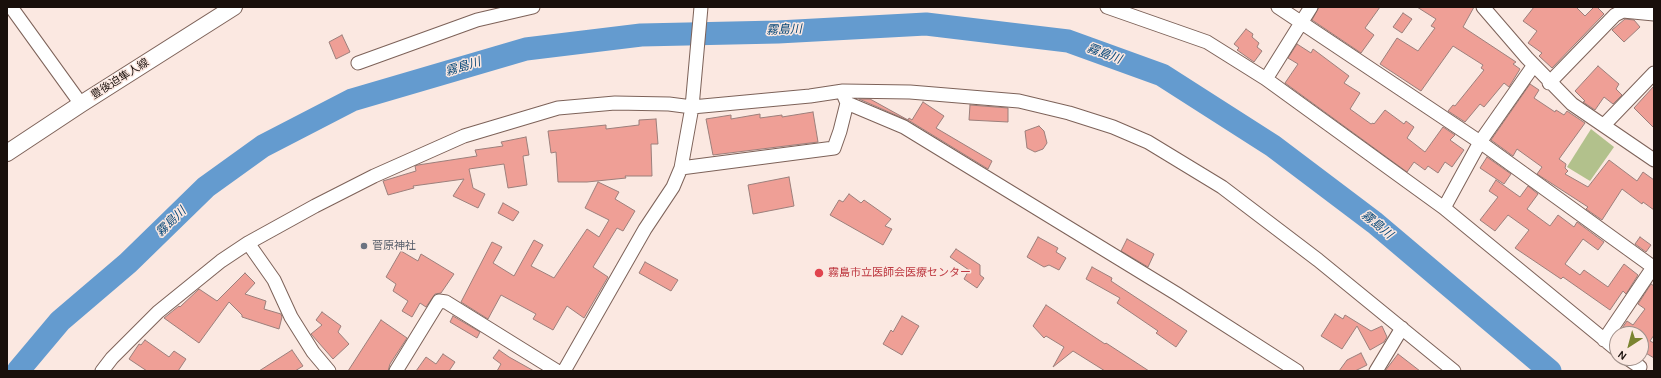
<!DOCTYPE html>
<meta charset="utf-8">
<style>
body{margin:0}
#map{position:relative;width:1661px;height:378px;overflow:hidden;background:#fbe8e1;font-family:Karla,sans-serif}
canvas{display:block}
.frame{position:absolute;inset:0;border:8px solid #190f0b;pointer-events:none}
.north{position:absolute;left:1609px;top:326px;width:40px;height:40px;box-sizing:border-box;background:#fbe8e1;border:1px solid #a1918b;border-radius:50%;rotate:216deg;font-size:11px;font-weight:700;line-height:16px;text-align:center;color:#190f0b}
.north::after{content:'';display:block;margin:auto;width:14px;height:18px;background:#7b8431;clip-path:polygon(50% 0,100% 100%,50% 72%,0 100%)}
</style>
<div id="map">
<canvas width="1661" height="378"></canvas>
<div class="frame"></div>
<div class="north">N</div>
</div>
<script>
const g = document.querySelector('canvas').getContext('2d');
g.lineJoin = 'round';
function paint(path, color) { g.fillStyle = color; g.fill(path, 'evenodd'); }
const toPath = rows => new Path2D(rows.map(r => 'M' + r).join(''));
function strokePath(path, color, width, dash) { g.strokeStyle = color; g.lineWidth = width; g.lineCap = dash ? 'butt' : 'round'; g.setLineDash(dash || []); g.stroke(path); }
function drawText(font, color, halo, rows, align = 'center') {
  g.font = font + ' Karla,"Noto Sans JP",sans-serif'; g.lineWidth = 3; g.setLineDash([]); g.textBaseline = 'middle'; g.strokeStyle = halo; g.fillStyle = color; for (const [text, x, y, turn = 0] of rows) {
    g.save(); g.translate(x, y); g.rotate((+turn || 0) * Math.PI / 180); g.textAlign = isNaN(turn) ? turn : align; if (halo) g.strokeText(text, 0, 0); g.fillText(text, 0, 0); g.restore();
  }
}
const green = toPath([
 [1591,129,1614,147,1590,181,1567,167]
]);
const river = toPath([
 [18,371,60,321,128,263,206,187,263,146,352,100,526,49,641,35,778,32,926,24,1068,41,1162,75,1273,146,1375,223,1550,371]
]);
const building = toPath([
 [1319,7,1380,7,1365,28,1374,35,1361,53,1312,20,1319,7],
 [1417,7,1474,7,1463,27,1516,62,1513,64,1520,69,1509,87,1504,83,1484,107,1480,104,1465,122,1448,111,1453,105,1455,106,1484,70,1481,68,1483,65,1453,46,1421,91,1380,64,1397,38,1418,51,1435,28,1431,26,1436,19,1417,7],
 [1534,7,1576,7,1585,16,1594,7,1597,7,1604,14,1552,68,1539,56,1542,53,1528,43,1537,31,1523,21,1534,7],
 [1403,13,1412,19,1402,33,1393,27,1403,13],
 [1625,19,1634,20,1640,27,1624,42,1612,30,1625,19],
 [1246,29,1253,34,1252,37,1259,43,1257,47,1262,51,1254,62,1237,50,1239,48,1234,44,1246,29],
 [342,35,350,52,336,59,329,42,342,35],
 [1297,44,1311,53,1313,49,1349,76,1344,83,1360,93,1350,109,1371,124,1373,123,1374,124,1385,110,1404,124,1406,121,1414,127,1407,138,1425,152,1443,127,1455,135,1450,140,1464,150,1452,167,1445,162,1438,173,1428,166,1425,170,1414,162,1407,172,1285,83,1298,64,1288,58,1297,44],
 [1598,66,1619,84,1616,89,1622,95,1613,104,1604,97,1595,110,1583,102,1585,101,1575,91,1598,66],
 [1530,84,1539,90,1534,98,1555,112,1556,110,1564,115,1567,111,1585,123,1559,159,1566,164,1565,168,1568,171,1565,174,1588,187,1609,160,1637,181,1643,172,1654,180,1654,210,1643,202,1642,204,1622,189,1602,220,1586,209,1588,207,1537,174,1542,167,1517,149,1513,156,1491,140,1530,84],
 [1654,86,1654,128,1634,108,1654,86],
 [859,99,870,99,908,120,907,120,859,99],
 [923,102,944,116,936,128,992,161,988,169,908,120,909,118,912,120,923,102],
 [970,105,1008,108,1008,122,969,120,970,105],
 [813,112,818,142,713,155,706,119,731,115,731,119,760,114,760,118,782,115,782,117,813,112],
 [656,119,658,144,651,144,652,176,625,176,626,178,587,182,558,182,556,152,551,153,548,131,606,125,606,129,639,125,639,120,656,119],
 [1039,126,1044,131,1047,143,1043,149,1035,152,1027,148,1025,131,1039,126],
 [526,137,529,155,523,156,527,185,508,188,504,164,469,169,473,188,485,194,478,208,453,196,464,179,413,186,414,188,388,195,383,181,416,171,415,166,418,165,477,156,475,150,503,146,501,142,526,137],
 [1487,157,1511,174,1504,184,1480,168,1487,157],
 [789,177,794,206,753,214,748,185,789,177],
 [1496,180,1520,197,1528,186,1538,194,1527,209,1550,226,1558,215,1574,227,1577,222,1604,242,1598,250,1583,239,1565,264,1580,275,1584,270,1608,287,1624,264,1638,275,1626,294,1623,291,1610,310,1563,277,1561,279,1515,248,1529,230,1508,215,1495,231,1480,220,1498,197,1489,191,1496,180],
 [598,182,619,192,615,199,635,211,623,231,617,228,593,267,608,277,584,318,567,306,553,330,533,319,536,314,501,295,488,319,461,302,492,242,502,247,493,263,514,276,534,240,543,245,531,266,554,278,587,229,599,237,609,220,585,208,598,182],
 [849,194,861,203,864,200,891,219,885,226,892,229,883,245,830,215,839,200,843,202,849,194],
 [503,203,519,212,513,221,498,213,503,203],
 [1038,237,1058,248,1056,252,1066,258,1059,270,1049,265,1044,267,1027,257,1038,237],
 [1640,237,1651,245,1646,252,1635,244,1640,237],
 [1127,239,1154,254,1148,267,1121,251,1127,239],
 [956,249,980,265,980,275,984,278,977,288,964,279,969,270,950,257,956,249],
 [401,251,418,261,421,254,454,274,441,293,435,294,426,307,420,303,412,317,402,311,408,301,393,291,396,284,386,277,401,251],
 [645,262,678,280,671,291,639,273,645,262],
 [1092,267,1112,278,1111,281,1187,331,1176,347,1156,333,1158,331,1117,303,1120,298,1086,279,1092,267],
 [245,273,255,283,245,294,266,301,264,309,281,314,282,317,279,329,242,317,242,315,229,302,199,343,164,318,179,306,180,307,199,289,217,301,245,273],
 [1651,284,1654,286,1654,335,1650,341,1654,343,1654,358,1644,352,1641,355,1641,334,1618,334,1627,321,1633,325,1645,309,1638,304,1651,284],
 [1046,305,1105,344,1106,343,1149,371,1105,371,1073,351,1053,367,1064,347,1046,336,1044,338,1033,326,1046,305],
 [322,312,341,326,338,332,349,344,333,359,311,334,322,325,316,320,322,312],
 [1335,314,1343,319,1345,315,1371,331,1382,326,1387,337,1384,342,1370,350,1357,326,1342,349,1321,336,1335,314],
 [453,316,480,332,477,338,450,322,453,316],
 [902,316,919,326,902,355,883,344,891,330,893,332,902,316],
 [381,320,407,338,390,364,388,371,348,371,381,320],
 [145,340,169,357,174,351,186,359,178,371,147,371,129,359,139,344,141,345,145,340],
 [292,350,303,366,295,371,259,371,292,350],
 [499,350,509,357,534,371,497,371,501,364,493,358,499,350],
 [1361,353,1367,365,1355,371,1339,371,1347,360,1361,353],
 [443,354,455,362,449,371,416,371,426,357,436,364,443,354],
 [1398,354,1420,371,1385,371,1398,354]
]);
const minor = toPath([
 [11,7,81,104],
 [1107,7,1207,42,1266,79,1444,208,1617,350],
 [1278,7,1480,142,1653,267],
 [1483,7,1527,58,1572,104,1654,160],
 [358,63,477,20,533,7],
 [1266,79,1311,7],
 [1549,83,1615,15,1623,11,1654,14],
 [847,103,904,127,1177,294,1297,371],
 [1604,125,1654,73],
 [681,168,834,148,840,131,847,103,844,96],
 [1444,208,1480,142,1534,65],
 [248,243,274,280,291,317,313,352,329,371],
 [1604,340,1654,266],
 [1627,358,1640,367],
 [102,371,112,358,158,312,221,261,248,243,315,206,374,176,464,136,558,108,615,103,669,104,692,107,810,96,843,91,910,92,1019,101,1069,113,1113,127,1148,142,1222,187,1318,260,1454,371],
 [396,371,439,301,446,302,557,371],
 [564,371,645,229,673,187,681,168,692,107,701,7],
 [1376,371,1402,328]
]);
const major = toPath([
 [7,153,81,104,234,7]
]);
const markers = [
 [364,246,4,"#6b7280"],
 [819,273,5,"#e0444e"]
];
const streetNames = [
 ["豊後迫隼人線",120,79,-32]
];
const worshipNames = [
 ["菅原神社",372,246]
];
const healthNames = [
 ["霧島市立医師会医療センター",828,273]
];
const waterNames = [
 ["霧島川",784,30,-2],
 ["霧島川",1104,54,20],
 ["霧島川",463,67,-17],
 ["霧島川",171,222,-44],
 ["霧島川",1377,225,39]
];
paint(green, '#b2c18c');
strokePath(river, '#649bcf', 23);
paint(building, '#ef9f96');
strokePath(building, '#9c7f7b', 1);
strokePath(minor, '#7d6259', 15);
strokePath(major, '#7d6259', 18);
strokePath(minor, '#fff', 13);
strokePath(major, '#fff', 16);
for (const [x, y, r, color] of markers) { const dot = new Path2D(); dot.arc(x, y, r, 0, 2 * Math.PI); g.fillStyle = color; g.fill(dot); strokePath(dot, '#fbe8e1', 1.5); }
drawText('11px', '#190f0b', '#fbe8e1', streetNames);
drawText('11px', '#5b616d', '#fbe8e1', worshipNames, 'left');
drawText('11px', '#be3a42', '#fbe8e1', healthNames, 'left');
drawText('italic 12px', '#074879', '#fbe8e1', waterNames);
</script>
